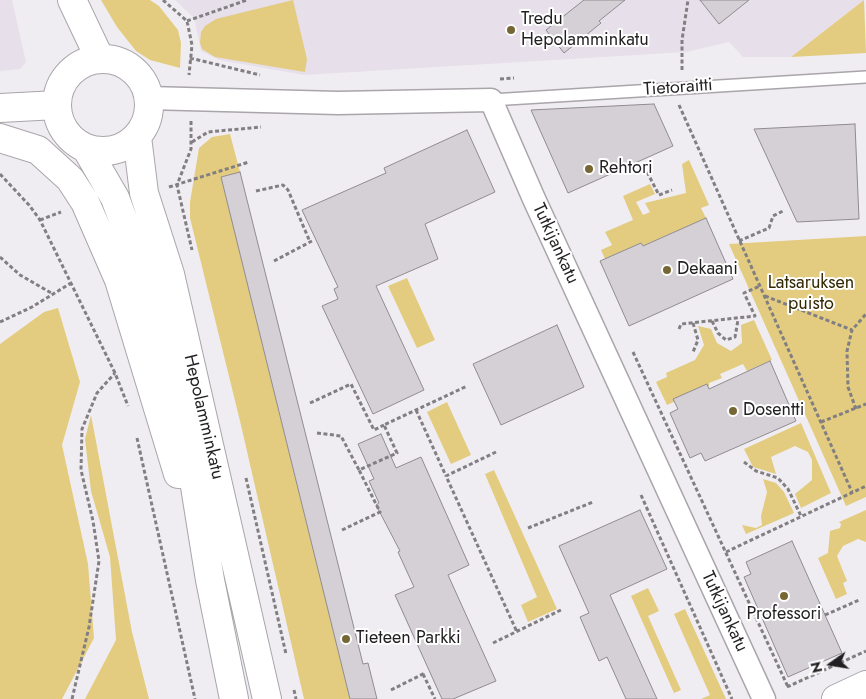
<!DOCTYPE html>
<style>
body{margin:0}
#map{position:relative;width:866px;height:699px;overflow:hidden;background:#f0edf2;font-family:Jost,sans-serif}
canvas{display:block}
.north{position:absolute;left:806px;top:639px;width:50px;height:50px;-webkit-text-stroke:4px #fff;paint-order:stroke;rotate:257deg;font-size:14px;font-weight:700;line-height:20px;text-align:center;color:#211f21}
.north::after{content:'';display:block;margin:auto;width:18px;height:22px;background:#211f21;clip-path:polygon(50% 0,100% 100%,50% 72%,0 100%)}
</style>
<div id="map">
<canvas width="866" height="699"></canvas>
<div class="north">N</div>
</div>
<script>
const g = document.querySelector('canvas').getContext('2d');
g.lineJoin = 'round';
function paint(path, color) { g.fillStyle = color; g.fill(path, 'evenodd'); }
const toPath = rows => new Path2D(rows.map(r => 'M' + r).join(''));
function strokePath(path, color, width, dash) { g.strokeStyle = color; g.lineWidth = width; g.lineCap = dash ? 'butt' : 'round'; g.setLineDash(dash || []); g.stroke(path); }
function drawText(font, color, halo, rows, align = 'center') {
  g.font = font + ' Jost,sans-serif'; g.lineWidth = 4; g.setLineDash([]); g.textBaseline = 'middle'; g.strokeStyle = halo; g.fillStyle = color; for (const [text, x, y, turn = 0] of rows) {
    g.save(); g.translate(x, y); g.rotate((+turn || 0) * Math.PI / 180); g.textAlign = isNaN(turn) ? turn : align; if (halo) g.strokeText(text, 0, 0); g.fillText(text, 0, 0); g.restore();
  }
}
const built = toPath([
 [0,0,12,0,26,62,20,69,0,71],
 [175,0,864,0,791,57,743,57,729,42,687,52,304,75,219,60,201,51,194,18]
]);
const green = toPath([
 [101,0,150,0,159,6,178,30,181,43,180,68,150,60,136,51,117,27],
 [293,0,307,59,305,72,215,57,202,49,200,43,201,32,205,26,216,19],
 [864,0,866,53,791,57],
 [230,134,240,172,221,177,350,699,304,699,240,421,190,218,190,202,199,148,212,137],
 [689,160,709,205,701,208,706,218,643,246,641,243,605,259,601,250,612,245,605,232,633,220,623,196,650,184,655,194,636,202,643,215,650,212,645,203,686,193,682,164],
 [866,236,866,497,846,506,729,244],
 [407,278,435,340,417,348,388,286],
 [58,308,80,382,62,445,88,564,94,638,62,699,0,699,0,344,44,312],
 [754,320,772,360,747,371,743,364,720,374,722,378,709,383,709,386,667,405,656,382,667,377,666,373,695,360,704,345,698,326,711,329,717,343,731,351,742,343,741,325],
 [447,402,471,455,451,464,427,412],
 [91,415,132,632,149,699,85,699,116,640,110,557,91,491,85,439],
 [801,423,831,493,801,508,795,494,812,480,812,460,808,452,795,446,771,457,776,474,753,467,744,449],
 [494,470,557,609,528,622,521,605,537,597,485,474],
 [763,479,776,483,784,492,794,513,746,534,742,525,756,528,762,525,761,516,767,492],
 [866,510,866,542,858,539,843,546,837,556,847,581,843,583,847,594,836,599,818,558,828,553,830,531,840,528,841,524,839,522],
 [648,588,659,611,648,616,681,690,674,693,631,596],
 [685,609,726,699,701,699,710,695,674,614]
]);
const building = toPath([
 [584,0,625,0,599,21,601,23,564,53,546,30,584,0],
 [700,0,749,0,719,24,700,0],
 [654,104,673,146,568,193,531,110,654,104],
 [855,124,859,219,797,222,754,129,855,124],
 [467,130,495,192,425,224,438,259,376,286,424,390,373,414,322,306,338,299,334,289,338,287,302,210,386,173,384,168,467,130],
 [240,172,363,664,368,663,377,699,350,699,221,177,240,172],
 [706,218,733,279,629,326,600,261,641,243,643,246,706,218],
 [557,325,584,387,501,425,473,364,557,325],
 [770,361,796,421,705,461,701,453,690,458,670,413,678,409,673,399,707,384,709,389,770,361],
 [381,434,396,468,421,457,469,565,448,575,496,681,453,699,442,699,395,595,414,587,398,552,400,551,376,505,379,503,369,481,374,479,358,444,381,434],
 [640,510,667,569,610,595,657,699,626,699,607,657,599,661,580,617,589,613,559,546,640,510],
 [792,541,842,653,788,677,744,577,751,574,746,562,792,541]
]);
const path = toPath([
 [163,0,187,21,192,45,189,75],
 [187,21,247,0],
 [190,58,260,75],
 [682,70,682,40,688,0],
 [500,79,514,78],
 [679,105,852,492],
 [191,121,191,149,177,185,192,250],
 [192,142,208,132,261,127],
 [647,172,659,195,672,190],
 [0,174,29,205,40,220,115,373,128,406],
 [169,187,249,162],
 [256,191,283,185,288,190,310,242,312,241],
 [40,220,61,212],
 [739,241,769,228,773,216,783,211],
 [0,257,20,275,53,294],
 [274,261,310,242],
 [765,296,852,330],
 [712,321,718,333,726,340,735,337,738,320],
 [0,322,32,307,71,283],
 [693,323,698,340,693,352],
 [679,329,681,324,755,316,744,293,760,286],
 [633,352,788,687],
 [310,403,351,384,374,430,384,425],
 [856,409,848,387,847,351,852,330,866,314],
 [416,410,446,476],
 [821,422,866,404],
 [317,433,341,436,359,470,397,453,384,425,467,386],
 [137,438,195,699],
 [496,452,446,476,517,632],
 [744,462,756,471,778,478,788,489,801,516],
 [246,478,286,654],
 [641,495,732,699],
 [528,528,593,502],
 [342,530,380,512,359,470],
 [726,552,866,486],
 [825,615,859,600],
 [493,643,563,609],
 [423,674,435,699],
 [787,687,866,651],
 [294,690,296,699],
 [391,690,425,673],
 [72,699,89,627,99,561,93,521,81,470,82,429,97,393,115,373]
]);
const lane = toPath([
 [491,100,866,77]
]);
const street = toPath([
 [148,98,338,103,491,100,534,199,764,699]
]);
const secondary = toPath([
 [72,0,100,59],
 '57 105a46 46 0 1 1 92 0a46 46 0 1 1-92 0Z',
 [0,108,57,105],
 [137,137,144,193,170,274,267,699],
 [0,138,38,150,70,179,85,202,119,280,178,474],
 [86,148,115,198,154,302,184,418,210,580,234,699],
 [836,699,866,685]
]);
const markers = [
 [511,30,5,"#756634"],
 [589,169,5,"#756634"],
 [667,270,5,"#756634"],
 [733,411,5,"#756634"],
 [784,596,5,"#756634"],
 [346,639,5,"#756634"]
];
const poiNames = [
 ["Tredu",521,20],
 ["Hepolamminkatu",521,41],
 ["Rehtori",599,169],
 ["Dekaani",677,270],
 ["Dosentti",743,411],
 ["Professori",784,615,"center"],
 ["Tieteen Parkki",356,639]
];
const streetNames = [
 ["Tietoraitti",678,88,-4],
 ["Tutkijankatu",555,244,65],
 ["Hepolamminkatu",203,417,77],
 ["Tutkijankatu",724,612,65]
];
const parkNames = [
 ["Latsaruksen",811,284],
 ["puisto",811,305]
];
paint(built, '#e7dfea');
paint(green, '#e3cc7f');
paint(building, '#d4d0d5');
strokePath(building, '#8f8b90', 1);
strokePath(lane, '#a9a5aa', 14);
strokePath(street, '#a9a5aa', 25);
strokePath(secondary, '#a9a5aa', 30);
strokePath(path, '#827f83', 3, [4, 2.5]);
strokePath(lane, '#fff', 11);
strokePath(street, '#fff', 22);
strokePath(secondary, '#fff', 28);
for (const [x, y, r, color] of markers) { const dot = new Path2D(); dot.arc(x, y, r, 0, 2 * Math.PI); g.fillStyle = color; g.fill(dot); strokePath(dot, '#fff', 2); }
drawText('18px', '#211f21', '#fff', poiNames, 'left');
drawText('18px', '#211f21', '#fff', streetNames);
drawText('18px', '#332801', '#fff', parkNames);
</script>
